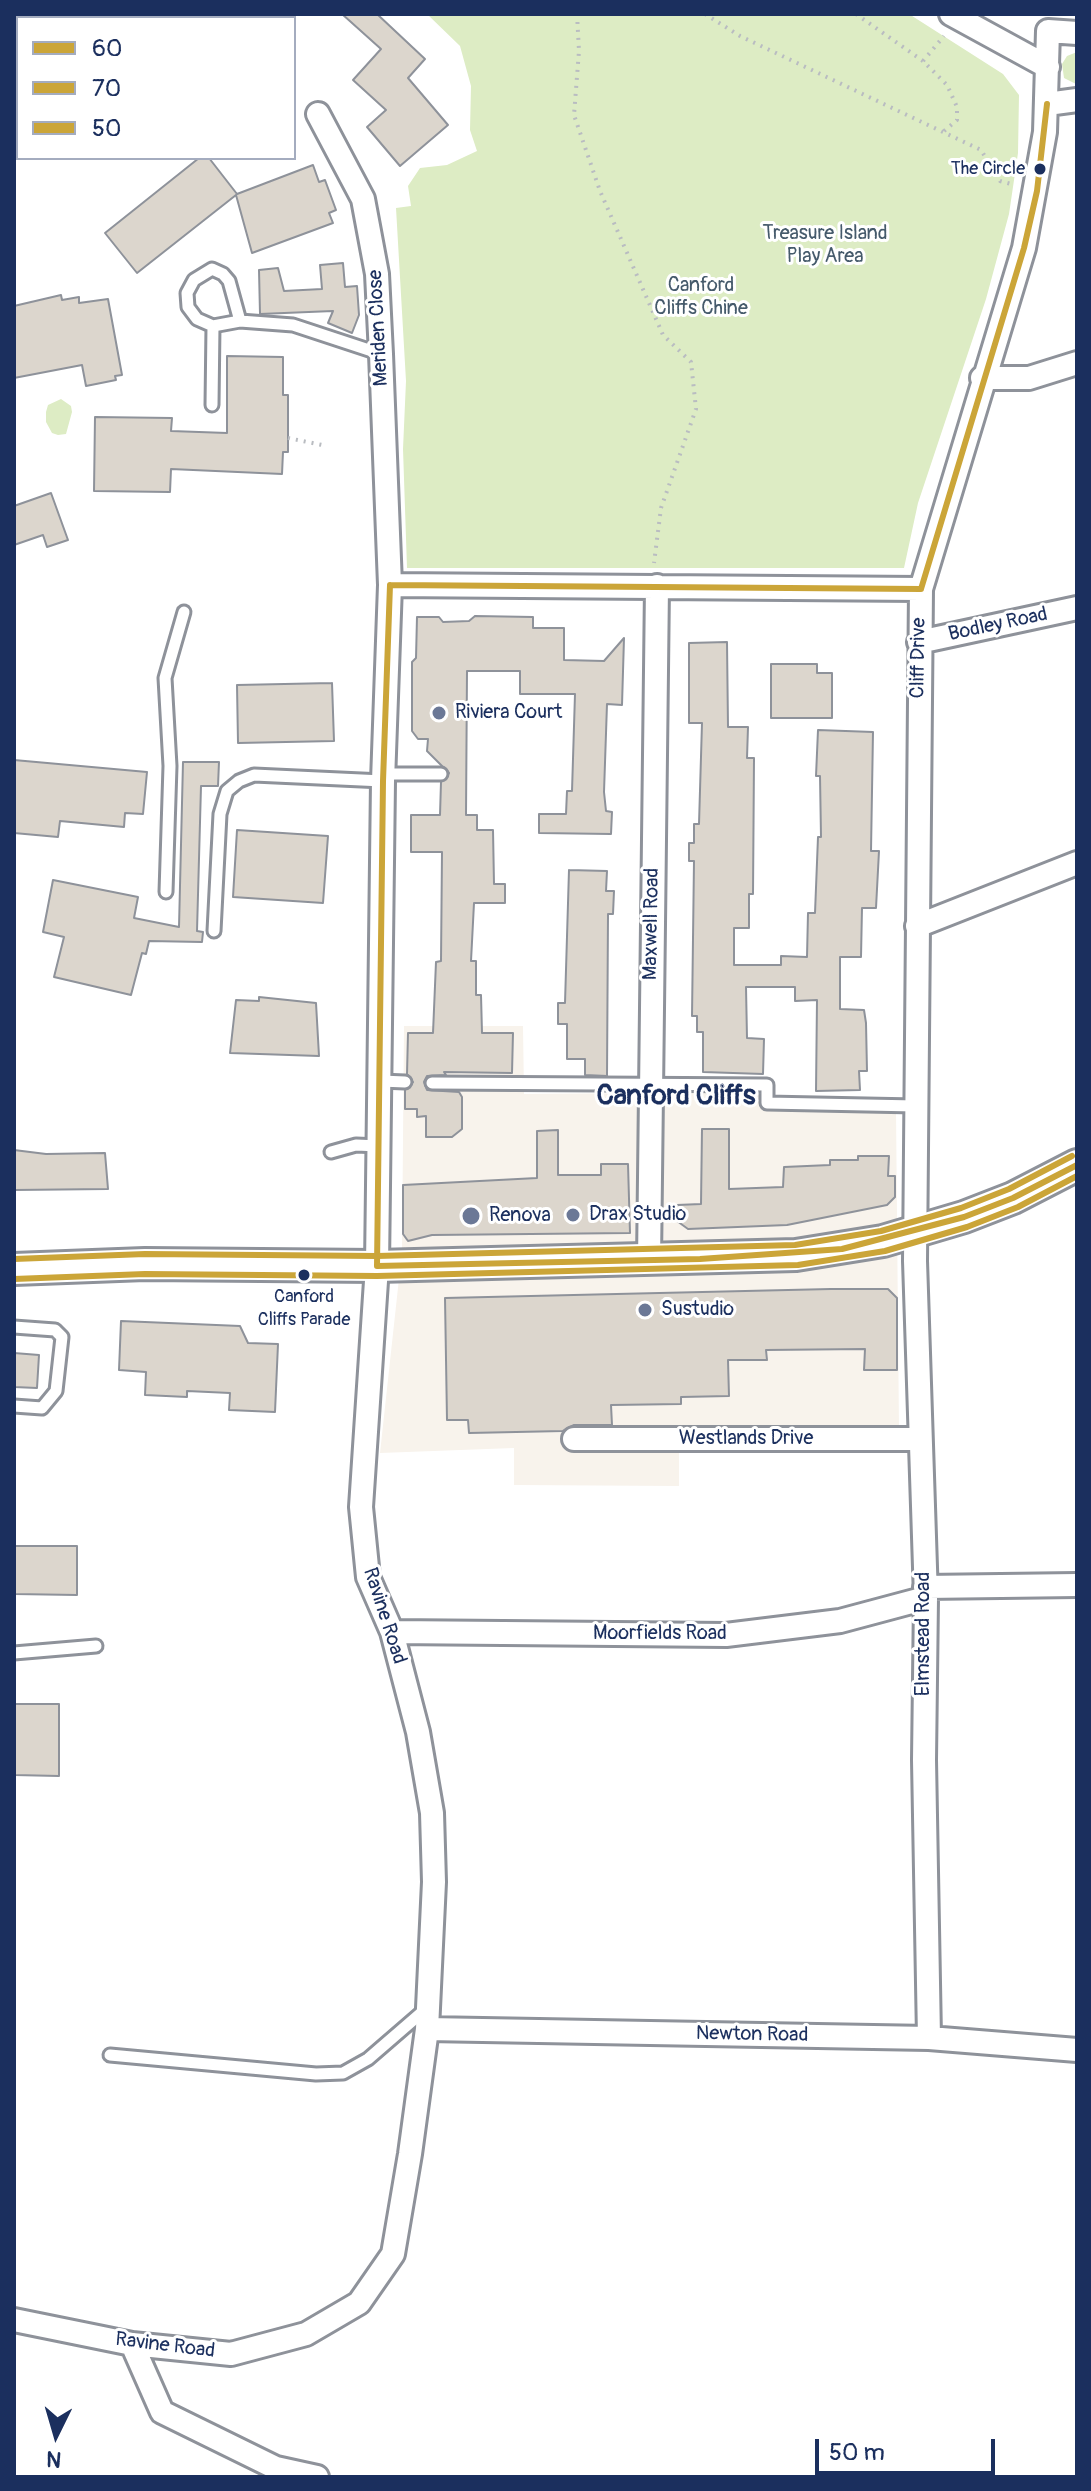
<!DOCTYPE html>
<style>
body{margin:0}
#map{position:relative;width:1091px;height:2491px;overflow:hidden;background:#fff;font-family:Pangolin,sans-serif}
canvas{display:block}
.frame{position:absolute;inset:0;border:16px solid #1b2f5e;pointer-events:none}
.legend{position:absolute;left:16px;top:16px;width:280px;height:144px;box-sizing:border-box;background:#fff;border:2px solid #a4acbf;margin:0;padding:10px 14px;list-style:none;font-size:24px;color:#1b2f5e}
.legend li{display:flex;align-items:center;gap:16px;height:40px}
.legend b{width:40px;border:2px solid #a4acbf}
.north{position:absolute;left:16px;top:2395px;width:80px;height:80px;-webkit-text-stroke:6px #fff;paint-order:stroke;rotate:185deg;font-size:22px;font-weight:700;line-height:32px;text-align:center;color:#1b2f5e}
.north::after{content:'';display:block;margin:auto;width:28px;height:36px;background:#1b2f5e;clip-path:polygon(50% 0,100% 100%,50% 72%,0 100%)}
.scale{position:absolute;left:815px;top:2439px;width:180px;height:36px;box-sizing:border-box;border:4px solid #1b2f5e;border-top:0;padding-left:10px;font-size:24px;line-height:28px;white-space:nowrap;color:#1b2f5e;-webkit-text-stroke:6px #fff;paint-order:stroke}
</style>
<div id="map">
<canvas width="1091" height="2491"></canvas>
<div class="frame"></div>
<ul class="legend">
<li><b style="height:10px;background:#cba538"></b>60</li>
<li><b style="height:10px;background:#cba538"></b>70</li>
<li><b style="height:10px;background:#cba538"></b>50</li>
</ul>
<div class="north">N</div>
<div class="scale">50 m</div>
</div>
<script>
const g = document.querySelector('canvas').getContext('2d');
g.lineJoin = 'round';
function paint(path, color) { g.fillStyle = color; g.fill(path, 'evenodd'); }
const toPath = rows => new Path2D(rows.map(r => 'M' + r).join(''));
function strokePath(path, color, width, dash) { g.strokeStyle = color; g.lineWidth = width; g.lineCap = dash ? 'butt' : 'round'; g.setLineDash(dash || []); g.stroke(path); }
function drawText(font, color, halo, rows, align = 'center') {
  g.font = font + ' Pangolin,sans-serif'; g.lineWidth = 6; g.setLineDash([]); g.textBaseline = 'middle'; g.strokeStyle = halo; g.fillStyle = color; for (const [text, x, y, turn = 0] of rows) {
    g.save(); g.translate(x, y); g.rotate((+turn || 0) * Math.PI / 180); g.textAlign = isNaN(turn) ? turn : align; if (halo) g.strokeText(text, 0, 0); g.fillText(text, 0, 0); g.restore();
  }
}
const built = toPath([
 [404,1026,523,1026,524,1094,758,1092,761,1107,896,1109,899,1431,679,1431,679,1486,514,1485,514,1448,380,1453,402,1251]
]);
const green = toPath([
 [14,14,77,14,75,18,18,18,18,109,14,110],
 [427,14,909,14,1003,74,1019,95,1018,153,1009,214,986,299,918,503,904,568,407,568,403,449,406,381,396,208,411,206,408,186,420,168,447,165,477,151,470,130,471,86,460,46],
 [1077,52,1077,84,1076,84,1064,78,1062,64,1067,56],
 [61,399,71,406,72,412,66,434,58,435,52,433,46,422,46,412,48,405]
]);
const building = toPath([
 [342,14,377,14,425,59,408,78,448,125,400,166,367,127,386,110,353,80,381,49,342,14],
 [199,158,209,158,237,194,313,165,319,182,325,180,336,210,329,213,333,223,252,253,236,195,137,273,105,233,199,158],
 [343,263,345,287,357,286,359,315,352,333,328,323,333,311,260,314,259,270,278,268,284,291,322,289,320,265,343,263],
 [61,295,62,300,79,297,79,303,108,299,122,375,115,376,116,380,86,386,82,365,14,378,14,306,61,295],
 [227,356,283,357,283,395,288,395,288,452,283,452,282,474,171,469,170,492,94,491,95,417,172,418,171,431,227,433,227,356],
 [51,493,68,540,47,547,43,535,14,545,14,506,51,493],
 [475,616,533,617,533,628,564,628,564,660,604,661,624,638,622,705,607,704,604,792,606,811,612,812,611,834,539,833,539,814,566,814,567,791,572,791,575,694,520,694,520,671,467,671,466,815,477,815,477,830,493,830,494,884,505,884,505,903,474,903,471,961,476,961,476,995,481,995,482,1033,513,1033,512,1073,444,1072,446,1075,427,1076,424,1082,427,1090,459,1092,462,1097,462,1129,452,1137,426,1137,426,1116,417,1117,417,1109,405,1109,405,1090,413,1082,407,1074,408,1033,433,1033,436,962,441,961,442,852,411,852,411,815,440,815,441,782,449,773,427,751,428,739,418,739,412,731,412,662,416,658,417,617,439,617,443,622,469,621,475,616],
 [727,642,728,727,748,727,747,758,754,758,753,894,749,894,749,928,734,928,734,965,781,965,781,956,807,957,808,913,815,913,818,837,821,837,820,776,816,776,818,730,873,732,871,851,879,851,876,908,862,908,861,957,840,957,840,1009,864,1010,866,1023,867,1071,859,1071,860,1090,816,1091,817,1000,795,1001,795,987,746,987,747,1038,764,1039,763,1074,703,1072,703,1032,697,1032,697,1016,692,1016,694,861,689,861,689,843,694,843,694,824,699,824,702,723,689,723,689,643,727,642],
 [771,664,817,664,817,673,832,673,832,718,771,718,771,664],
 [332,683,334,741,238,743,237,685,332,683],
 [14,760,147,772,143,814,125,813,124,827,60,821,58,837,14,833,14,760],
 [183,762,219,762,218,786,201,786,197,931,203,932,202,942,149,941,146,954,142,953,131,995,54,977,64,937,43,932,53,880,138,897,134,918,179,927,183,762],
 [237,830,328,836,323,903,233,897,237,830],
 [569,870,607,871,606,891,614,891,613,914,608,914,607,1076,585,1075,585,1059,567,1059,567,1024,558,1024,558,1003,565,1003,569,870],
 [259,997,316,1003,319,1056,230,1053,236,1000,259,1001,259,997],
 [702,1129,729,1129,729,1189,783,1187,784,1167,830,1165,830,1160,858,1160,858,1156,889,1156,888,1176,895,1176,895,1197,887,1205,787,1225,688,1229,677,1221,677,1205,701,1204,702,1129],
 [558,1130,558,1175,601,1175,601,1164,628,1164,630,1233,432,1235,408,1241,403,1234,403,1185,537,1178,537,1131,558,1130],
 [14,1150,46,1154,105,1153,108,1189,14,1190,14,1150],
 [831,1289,888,1289,897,1298,897,1370,864,1370,865,1349,766,1350,767,1360,728,1360,729,1396,681,1397,681,1404,611,1405,612,1425,574,1425,563,1431,469,1433,468,1420,447,1420,445,1298,831,1289],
 [121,1321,240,1326,248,1343,278,1344,275,1412,229,1410,230,1393,187,1391,187,1397,145,1395,146,1372,119,1370,121,1321],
 [14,1353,39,1355,37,1388,14,1387,14,1353],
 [14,1546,77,1546,77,1595,14,1594,14,1546],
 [14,1704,59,1704,59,1776,14,1775,14,1704]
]);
const path = toPath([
 [577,14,579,51,574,115,600,191,663,335,691,362,696,409,661,508,654,563],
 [705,14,740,36,981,150,1000,181,1011,184],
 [856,14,923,61,947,85,957,107,957,120,943,132],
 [923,61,944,36],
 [288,438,327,446]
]);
const service = toPath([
 [240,321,229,281,223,274,212,269,194,280,187,293,188,307,197,319,213,326,240,321,293,325,381,354],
 [212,405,213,326],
 [383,774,441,774],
 [166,892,170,766,165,678,184,612],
 [214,931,220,814,227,791,239,781,254,775,383,781],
 [381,1081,405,1082],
 [432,1083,767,1085,767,1103,916,1106],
 [331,1152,356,1145,379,1146],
 [14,1327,55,1330,62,1337,56,1391,42,1408,14,1406],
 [14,1653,96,1646],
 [110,2055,316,2074,343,2073,368,2059,427,2008]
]);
const minor = toPath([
 [951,14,1048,67],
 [1047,104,1077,100],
 [982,378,1029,378,1077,363],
 [390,585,921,589],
 [919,642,1077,608],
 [917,926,1077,863],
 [649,1261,657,586],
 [574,1439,919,1439],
 [925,1587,1077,1585],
 [392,1632,726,1635,840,1621,926,1598],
 [427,2029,929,2038,1077,2050],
 [929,2038,924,1760,926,1598,915,1261,921,589,1024,248,1045,132,1048,31,1077,33],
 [14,2320,132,2344,231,2354,306,2334,359,2303,393,2254,410,2154,427,2029,434,1882,432,1813,418,1732,392,1632,368,1577,361,1507,377,1266,383,781,390,585,381,354,377,274,363,199,318,114],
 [132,2344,162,2412,276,2468,317,2477]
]);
const secondary = toPath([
 [14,1269,145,1264,377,1266,796,1255,883,1241,964,1217,1013,1198,1077,1165]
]);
const bus1 = toPath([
 [390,585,921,589],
 [921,589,1024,248,1037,191,1047,104],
 [377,1266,700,1259,842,1249,964,1217,1013,1198,1077,1165],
 [377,1266,383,781,390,585]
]);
const bus2 = toPath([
 [14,1279,145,1274,377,1276,798,1265,885,1251,967,1227,1018,1207,1077,1176]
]);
const bus3 = toPath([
 [14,1259,145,1254,377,1256,795,1245,881,1231,961,1208,1009,1189,1072,1156]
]);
const markers = [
 [1040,169,7,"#1b2f5e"],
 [439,713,8,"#6b7896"],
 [573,1215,8,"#6b7896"],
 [471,1216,10,"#6b7896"],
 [304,1275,7,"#1b2f5e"],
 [645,1310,8,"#6b7896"]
];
const busNames = [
 ["The Circle",1025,169],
 ["Canford",304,1297,"center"],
 ["Cliffs Parade",304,1320,"center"]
];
const parkNames = [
 ["Treasure Island",825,234],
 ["Play Area",825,257],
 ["Canford",701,286],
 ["Cliffs Chine",701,309]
];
const streetNames = [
 ["Meriden Close",379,328,-93],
 ["Bodley Road",998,625,-12],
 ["Cliff Drive",919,658,-89],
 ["Maxwell Road",652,924,-89],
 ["Westlands Drive",746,1439],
 ["Ravine Road",384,1616,72],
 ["Moorfields Road",660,1634],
 ["Elmstead Road",924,1634,-90],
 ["Newton Road",752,2035,1],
 ["Ravine Road",165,2346,7]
];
const poiNames = [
 ["Riviera Court",455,713],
 ["Drax Studio",589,1215],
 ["Renova",489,1216],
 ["Sustudio",661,1310]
];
const districtNames = [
 ["Canford Cliffs",676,1097]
];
paint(built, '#f8f3ec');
paint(green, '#ddecc4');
paint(building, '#dcd6cd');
strokePath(building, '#8e929a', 2);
strokePath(service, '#8e929a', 17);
strokePath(minor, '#8e929a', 28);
strokePath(secondary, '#8e929a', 36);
strokePath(path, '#b9bcc1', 4, [2, 6]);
strokePath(service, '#fff', 11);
strokePath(minor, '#fff', 22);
strokePath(secondary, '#fff', 30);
strokePath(bus1, '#cba538', 6);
strokePath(bus2, '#cba538', 6);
strokePath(bus3, '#cba538', 6);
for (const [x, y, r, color] of markers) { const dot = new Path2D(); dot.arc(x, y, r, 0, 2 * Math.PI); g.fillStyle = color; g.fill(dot); strokePath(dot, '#fff', 3); }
drawText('18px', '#1b2f5e', '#fff', busNames, 'right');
drawText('20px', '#455a6b', '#fff', parkNames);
drawText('20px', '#1b2f5e', '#fff', streetNames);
drawText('20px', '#1b2f5e', '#fff', poiNames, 'left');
drawText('bold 28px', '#1b2f5e', '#fff', districtNames);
</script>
